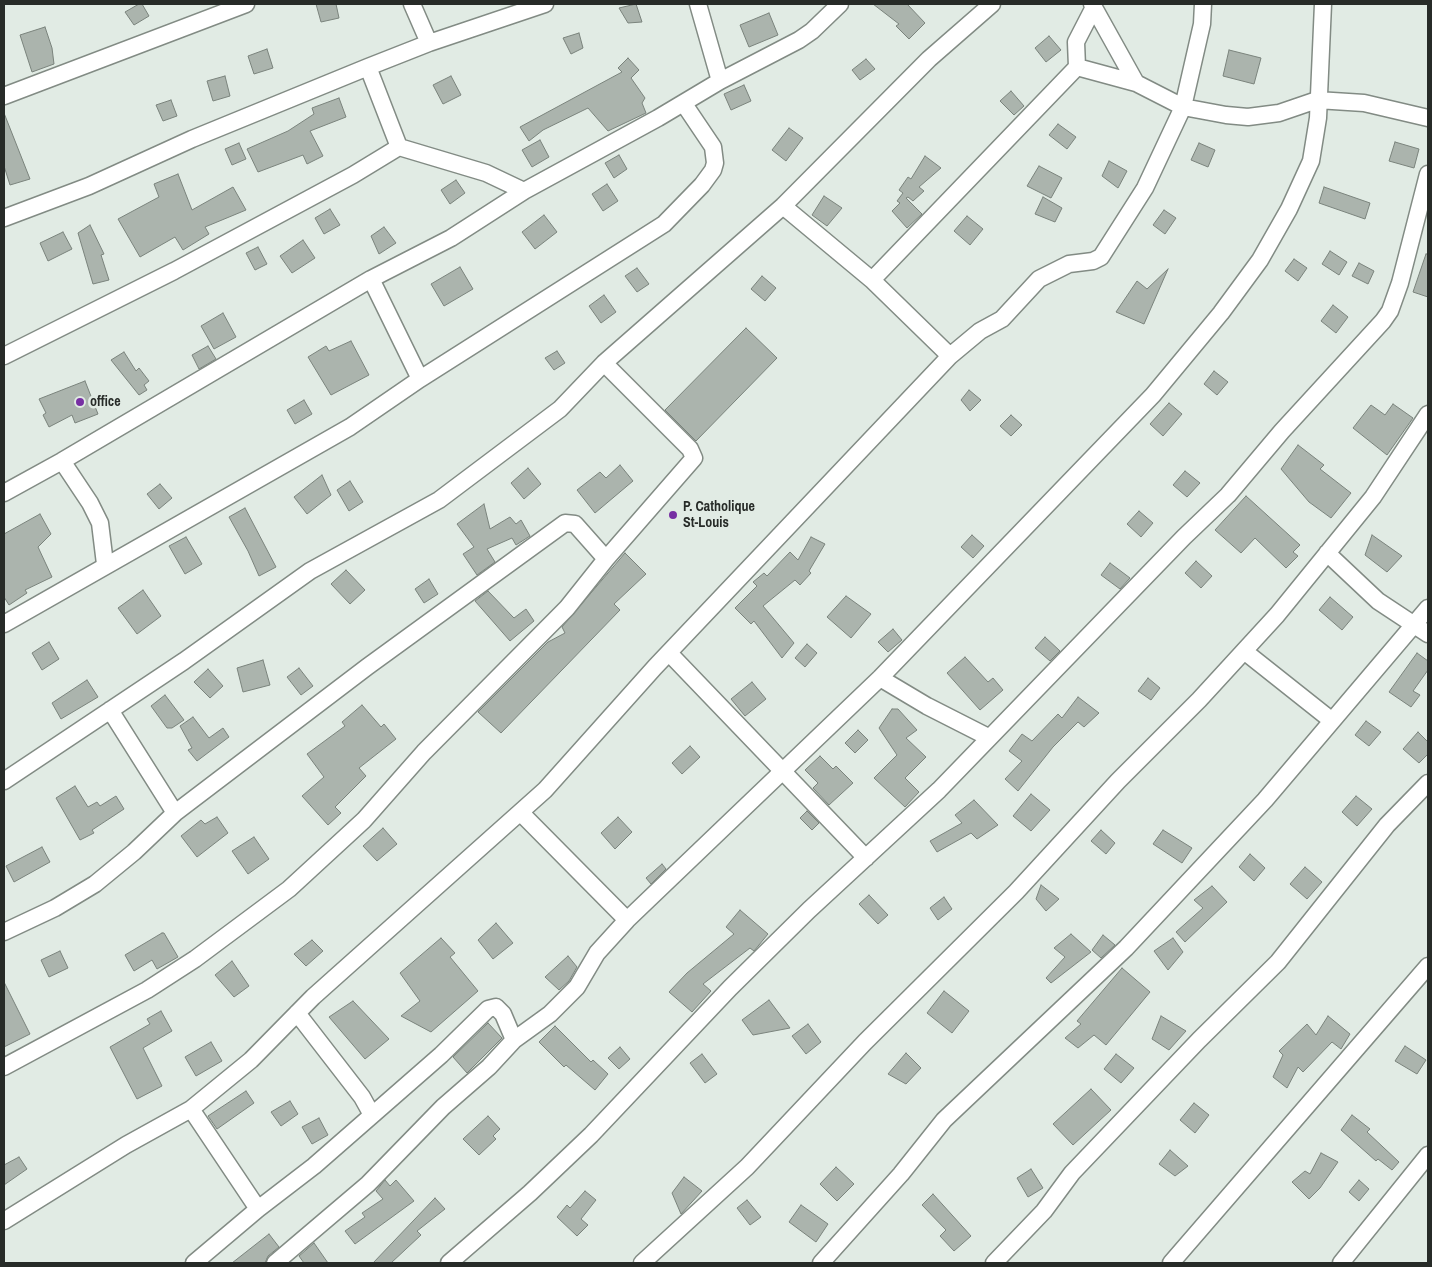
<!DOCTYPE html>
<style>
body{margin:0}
#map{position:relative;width:1432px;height:1267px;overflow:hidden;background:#e1ebe4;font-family:"Archivo Narrow",sans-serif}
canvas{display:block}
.frame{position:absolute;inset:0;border:5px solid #272b28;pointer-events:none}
</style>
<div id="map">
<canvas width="1432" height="1267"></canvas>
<div class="frame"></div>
</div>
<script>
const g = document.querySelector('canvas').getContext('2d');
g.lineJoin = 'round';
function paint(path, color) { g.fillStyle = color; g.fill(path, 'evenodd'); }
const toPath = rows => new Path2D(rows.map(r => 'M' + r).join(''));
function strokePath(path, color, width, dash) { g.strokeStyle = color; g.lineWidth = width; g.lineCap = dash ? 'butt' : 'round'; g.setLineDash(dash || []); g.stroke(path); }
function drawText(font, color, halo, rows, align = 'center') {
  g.font = font + ' "Archivo Narrow",sans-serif'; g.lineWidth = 5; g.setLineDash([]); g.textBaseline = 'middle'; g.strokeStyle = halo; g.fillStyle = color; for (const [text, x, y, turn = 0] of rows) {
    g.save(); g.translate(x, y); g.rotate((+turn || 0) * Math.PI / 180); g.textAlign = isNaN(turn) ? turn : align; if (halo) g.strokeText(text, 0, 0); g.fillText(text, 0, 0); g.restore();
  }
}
const building = toPath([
 [139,4,142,4,149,16,134,25,125,12,139,4],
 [316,4,336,4,339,18,321,22,316,4],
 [636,4,642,22,628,23,619,8,636,4],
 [873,4,907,4,925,23,909,39,896,26,899,24,873,4],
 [769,13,778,35,749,47,740,25,769,13],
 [45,27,52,48,54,64,32,72,20,35,45,27],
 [579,33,583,48,571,54,563,38,579,33],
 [1049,36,1061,50,1046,62,1035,48,1049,36],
 [267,49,273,68,254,74,248,56,267,49],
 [1229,50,1261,58,1254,84,1223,76,1229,50],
 [628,58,639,70,631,78,645,98,642,103,646,113,608,131,588,108,543,130,529,141,520,127,622,72,618,68,628,58],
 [866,59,875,69,860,80,852,70,866,59],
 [225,76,230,96,213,101,207,81,225,76],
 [451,76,461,95,443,104,433,85,451,76],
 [744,85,751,101,731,110,724,94,744,85],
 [1011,91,1024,106,1014,115,1000,101,1011,91],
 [339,98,346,117,310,131,323,156,307,164,303,155,258,172,247,149,288,131,314,114,312,108,339,98],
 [171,100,177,116,163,121,156,105,171,100],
 [4,113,30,179,10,185,4,166,4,113],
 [1058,124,1076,137,1067,149,1049,135,1058,124],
 [789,128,803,138,786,161,772,150,789,128],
 [540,140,549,157,532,167,522,150,540,140],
 [1395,142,1419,149,1414,168,1389,161,1395,142],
 [239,143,246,159,232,165,225,149,239,143],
 [1199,143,1215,150,1208,167,1191,160,1199,143],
 [619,155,627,169,614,178,605,163,619,155],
 [925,156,941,168,919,187,924,191,913,201,908,197,906,198,922,214,907,228,892,211,900,203,897,201,903,193,899,190,908,177,911,179,925,156],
 [1109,161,1127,171,1118,188,1102,176,1109,161],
 [1039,166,1062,178,1051,198,1027,186,1039,166],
 [178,174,192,210,233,187,246,210,205,227,209,234,183,250,175,237,140,257,118,219,159,197,154,184,178,174],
 [456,180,465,193,450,204,441,190,456,180],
 [607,184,618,201,603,211,592,194,607,184],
 [1324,187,1370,203,1365,219,1319,203,1324,187],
 [824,196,842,208,827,226,812,215,824,196],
 [1043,197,1062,208,1055,222,1035,214,1043,197],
 [330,209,340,225,324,234,315,218,330,209],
 [1164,210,1176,218,1165,234,1153,225,1164,210],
 [544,215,557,232,535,249,522,232,544,215],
 [967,216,983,229,970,245,954,231,967,216],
 [90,225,104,254,101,255,109,280,93,284,78,233,90,225],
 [384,227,396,243,379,254,371,236,384,227],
 [63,232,72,249,48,261,40,243,63,232],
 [303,240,315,258,292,273,280,256,303,240],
 [258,247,267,264,255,270,246,253,258,247],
 [1330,251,1347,262,1339,275,1322,264,1330,251],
 [1426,254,1428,254,1428,297,1413,292,1426,254],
 [1294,259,1307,268,1298,281,1285,271,1294,259],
 [1359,263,1374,271,1368,284,1352,276,1359,263],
 [460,267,473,289,444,306,431,284,460,267],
 [637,268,649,284,637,292,625,276,637,268],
 [1168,269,1144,324,1116,312,1137,281,1147,289,1168,269],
 [762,276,776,288,765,301,751,289,762,276],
 [604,295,616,312,601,323,589,306,604,295],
 [1333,305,1348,317,1336,333,1321,321,1333,305],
 [223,313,236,337,214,349,201,326,223,313],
 [746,328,777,358,696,441,665,410,746,328],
 [351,341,369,375,331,395,308,357,326,346,329,351,351,341],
 [208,346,216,359,199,369,192,355,208,346],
 [557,351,565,363,554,370,545,358,557,351],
 [124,352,136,371,139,368,149,381,144,385,147,390,139,395,111,360,124,352],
 [1214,371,1228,382,1217,395,1204,384,1214,371],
 [85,381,98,414,75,423,72,415,49,427,43,415,46,413,39,399,85,381],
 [969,390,981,400,970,411,961,400,969,390],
 [304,400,312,414,295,424,287,410,304,400],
 [1169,403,1182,414,1163,436,1150,424,1169,403],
 [1393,404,1413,418,1387,455,1353,428,1371,405,1385,415,1393,404],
 [1011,415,1022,425,1011,436,1000,426,1011,415],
 [1298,445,1324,465,1320,469,1351,493,1331,518,1309,502,1281,469,1298,445],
 [620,465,633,481,595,513,577,490,600,472,606,478,620,465],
 [528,468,541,484,524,499,511,483,528,468],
 [1185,471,1200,483,1187,497,1173,485,1185,471],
 [322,475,331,495,307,514,294,497,322,475],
 [350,481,363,502,349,511,337,490,350,481],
 [160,484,172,498,159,509,147,494,160,484],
 [1246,496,1300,545,1293,552,1298,556,1286,568,1255,538,1241,553,1215,530,1246,496],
 [484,504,490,529,510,517,516,524,521,520,530,536,516,545,512,538,487,549,495,562,477,575,463,554,474,547,457,524,484,504],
 [245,508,276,567,259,576,248,551,229,517,245,508],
 [1139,511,1153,523,1141,537,1127,524,1139,511],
 [40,514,51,534,38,547,52,577,25,590,27,593,9,605,4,597,4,534,40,514],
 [972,535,984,546,973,558,961,547,972,535],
 [1372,535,1402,556,1387,572,1365,555,1372,535],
 [186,537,202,564,185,574,169,546,186,537],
 [811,537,825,544,809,571,811,573,800,585,795,580,763,606,794,643,782,658,754,621,751,624,735,608,757,586,753,582,764,573,767,576,790,552,798,560,811,537],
 [625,553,646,574,614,604,620,610,501,733,478,712,548,642,565,633,562,627,625,553],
 [1196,561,1212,576,1201,588,1185,573,1196,561],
 [1110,563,1130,578,1120,589,1101,575,1110,563],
 [346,570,365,590,350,604,331,584,346,570],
 [429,579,438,594,424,603,415,589,429,579],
 [143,590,161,616,137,634,118,608,143,590],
 [488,591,512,616,514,618,526,609,534,621,510,641,475,601,488,591],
 [846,596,871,614,851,638,827,617,846,596],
 [1330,597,1353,617,1342,630,1319,610,1330,597],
 [893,629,902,640,888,652,878,642,893,629],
 [1045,637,1060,651,1050,661,1035,648,1045,637],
 [49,642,59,659,42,670,32,653,49,642],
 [807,644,817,653,805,667,795,658,807,644],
 [1417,653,1428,661,1428,670,1413,691,1420,695,1411,707,1389,692,1417,653],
 [965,657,988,682,993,678,1003,690,980,710,947,673,965,657],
 [263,660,270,685,243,692,237,668,263,660],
 [299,668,313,686,301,695,287,677,299,668],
 [208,669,223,686,210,698,194,682,208,669],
 [1148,678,1160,688,1151,700,1138,691,1148,678],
 [87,680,98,697,61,719,52,703,87,680],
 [752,682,766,699,745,716,731,699,752,682],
 [165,695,184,720,172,728,167,728,151,706,165,695],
 [1078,697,1099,713,1084,727,1078,722,1053,747,1018,791,1005,779,1022,761,1009,751,1022,734,1032,741,1058,714,1062,718,1078,697],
 [362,705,381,727,384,724,396,739,359,768,366,776,335,807,341,813,328,825,302,796,324,777,307,754,345,726,342,722,362,705],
 [892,709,898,709,917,730,906,738,926,757,905,778,919,792,905,807,874,778,897,755,879,728,892,709],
 [193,717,209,738,223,728,229,737,197,761,188,750,192,748,180,726,193,717],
 [1366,721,1381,732,1369,746,1355,735,1366,721],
 [858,730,868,740,855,753,845,743,858,730],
 [1418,732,1428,742,1428,754,1419,763,1403,749,1418,732],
 [690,746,700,757,682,774,672,763,690,746],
 [820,756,833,769,836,766,853,783,829,805,813,788,818,783,805,770,820,756],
 [75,786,88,807,97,802,100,806,116,796,124,809,92,830,94,833,80,840,56,798,75,786],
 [1031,794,1050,810,1031,831,1013,816,1031,794],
 [1356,796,1372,809,1357,826,1342,812,1356,796],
 [974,800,998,825,977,839,971,833,937,852,930,841,962,823,955,815,974,800],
 [807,811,819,823,812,830,800,818,807,811],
 [217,817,228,833,197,857,181,836,201,820,205,824,217,817],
 [618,817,632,832,615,849,601,833,618,817],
 [383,828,397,844,377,861,363,846,383,828],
 [1101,830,1115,843,1106,854,1091,841,1101,830],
 [1163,830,1192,848,1182,863,1153,844,1163,830],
 [254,837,269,859,248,874,232,851,254,837],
 [42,847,50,862,14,882,6,866,42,847],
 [1250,854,1265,868,1254,881,1239,867,1250,854],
 [662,864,666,869,651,884,646,878,662,864],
 [1305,867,1322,882,1307,899,1290,884,1305,867],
 [1041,885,1059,899,1046,911,1036,899,1041,885],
 [1212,886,1227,902,1185,942,1176,932,1203,908,1194,900,1212,886],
 [869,895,888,915,878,924,859,904,869,895],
 [944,897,952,909,938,920,930,908,944,897],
 [740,910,768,934,754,951,750,948,703,984,711,991,692,1012,669,992,687,973,734,934,726,927,740,910],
 [496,923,513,943,493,959,478,940,496,923],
 [162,933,164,933,178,957,157,969,152,960,134,971,125,955,162,933],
 [1071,934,1091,952,1051,983,1046,978,1065,957,1054,948,1071,934],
 [1103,935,1115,945,1101,958,1092,950,1103,935],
 [441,938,455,953,450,957,478,991,431,1032,401,1016,420,1001,400,973,441,938],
 [1173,938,1183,952,1168,970,1154,951,1173,938],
 [312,940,323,951,306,966,294,954,312,940],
 [60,951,68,968,49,977,41,960,60,951],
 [568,956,577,967,569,981,559,990,545,977,568,956],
 [232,961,249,986,234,997,215,975,232,961],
 [1122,968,1150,992,1106,1045,1094,1035,1078,1048,1065,1038,1081,1024,1077,1021,1122,968],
 [4,982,30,1034,4,1047,4,982],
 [944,991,969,1011,952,1033,927,1013,944,991],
 [769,1000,790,1028,753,1035,742,1020,769,1000],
 [353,1001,389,1039,365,1059,329,1017,353,1001],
 [161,1011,172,1031,143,1048,162,1086,137,1099,110,1047,150,1024,147,1019,161,1011],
 [1161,1016,1186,1031,1169,1050,1152,1039,1161,1016],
 [1328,1016,1350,1034,1341,1049,1332,1042,1303,1072,1298,1067,1287,1088,1273,1077,1283,1055,1279,1051,1307,1024,1316,1035,1328,1016],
 [488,1023,502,1038,467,1073,453,1057,488,1023],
 [808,1024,821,1042,806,1054,792,1036,808,1024],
 [555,1026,591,1062,593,1060,608,1074,595,1090,566,1065,564,1067,539,1042,555,1026],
 [211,1042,222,1061,196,1076,185,1057,211,1042],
 [1405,1046,1426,1060,1417,1074,1395,1061,1405,1046],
 [620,1047,630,1059,619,1069,608,1058,620,1047],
 [906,1053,921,1068,906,1084,888,1074,906,1053],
 [702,1054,717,1074,705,1083,690,1063,702,1054],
 [1116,1054,1134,1068,1121,1083,1104,1069,1116,1054],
 [1091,1089,1111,1110,1073,1145,1053,1124,1091,1089],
 [246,1091,254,1103,217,1129,208,1116,246,1091],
 [290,1101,298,1114,281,1126,271,1112,290,1101],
 [1194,1103,1209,1115,1195,1133,1180,1120,1194,1103],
 [1352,1115,1370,1129,1367,1132,1399,1162,1392,1170,1378,1159,1376,1161,1341,1130,1352,1115],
 [488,1116,500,1129,493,1136,496,1139,479,1155,463,1139,488,1116],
 [319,1118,328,1135,312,1144,302,1127,319,1118],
 [1170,1150,1188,1166,1175,1176,1159,1164,1170,1150],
 [1321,1153,1338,1162,1320,1188,1309,1199,1292,1182,1305,1171,1310,1174,1321,1153],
 [19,1157,27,1169,4,1185,4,1165,19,1157],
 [836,1167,854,1184,837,1201,820,1184,836,1167],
 [1031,1169,1043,1188,1028,1197,1017,1178,1031,1169],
 [684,1177,702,1191,681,1214,672,1193,684,1177],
 [385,1180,390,1186,396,1180,414,1201,355,1244,345,1231,365,1217,362,1213,383,1199,376,1191,385,1180],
 [1359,1180,1369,1189,1359,1201,1349,1192,1359,1180],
 [585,1191,596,1200,581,1219,588,1225,577,1236,557,1217,567,1205,570,1208,585,1191],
 [933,1194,971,1236,954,1251,940,1236,946,1230,922,1205,933,1194],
 [435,1198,445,1209,417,1231,421,1235,391,1263,373,1263,435,1198],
 [747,1200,761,1217,750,1225,737,1208,747,1200],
 [801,1205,828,1224,816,1242,789,1222,801,1205],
 [269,1234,279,1247,268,1256,265,1263,232,1263,269,1234],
 [314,1243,328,1263,304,1263,299,1256,314,1243]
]);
const street = toPath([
 [412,4,429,43],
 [698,4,720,81],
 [1092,4,1136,83],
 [368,67,399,147],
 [1077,67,1136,83,1183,107,1226,115,1248,117,1279,113,1317,100,1364,103,1428,118],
 [4,96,246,4],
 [783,206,872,280,1077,67,1076,42,1093,9],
 [4,218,89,186,192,139,368,67,429,43,545,4],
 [371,279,420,379],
 [872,280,950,356],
 [4,356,174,271,353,175,399,147,486,173,524,191],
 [62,461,90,503,100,523,105,564],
 [4,493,62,461,371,279,451,238,524,191,658,118,720,81,799,40,812,31,840,4],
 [1327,553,1378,601,1428,634],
 [4,624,350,427,420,379,664,224,702,185,713,170,715,163,713,147,684,104],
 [1244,651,1331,720],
 [670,654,866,858],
 [880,678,927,706,988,737],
 [110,710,175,813],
 [4,781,184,661,310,571,439,500,560,409,604,363],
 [521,813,627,920],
 [4,932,55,908,95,884,134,852,175,813,367,667,565,523,575,524,606,559],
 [297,1013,362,1097,372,1115],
 [4,1067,147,990,195,959,289,889,364,820,424,752,567,608,606,559,694,458,690,449,604,363,783,206,929,59,992,4],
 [191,1109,258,1209],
 [4,1221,126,1145,191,1109,251,1060,313,997,545,790,655,667,950,356,980,331,1002,319,1039,279,1069,264,1093,261,1101,257,1145,188,1183,107,1202,24,1203,4],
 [194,1263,258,1209,314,1166,441,1055,488,1009,496,1007,503,1014,514,1040],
 [275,1263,368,1184,443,1107,489,1067,514,1040,550,1014,577,987,597,953,627,920,880,678,1153,395,1221,313,1260,260,1289,209,1311,161,1318,118,1323,4],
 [449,1263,530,1193,591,1135,730,988,809,910,939,790,1184,537,1228,495,1282,431,1383,321,1390,311,1400,283,1428,174],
 [642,1263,747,1167,865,1042,1016,892,1118,781,1199,700,1277,615,1373,497,1428,414],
 [821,1263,901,1174,944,1120,1126,948,1265,800,1428,608],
 [994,1263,1044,1211,1072,1173,1199,1040,1278,962,1387,825,1428,783],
 [1171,1263,1428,966],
 [1341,1263,1428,1155]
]);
const markers = [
 [80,402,5,"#772fa3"],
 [673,515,5,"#772fa3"]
];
const poiNames = [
 ["office",90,402],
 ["P. Catholique",683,507],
 ["St-Louis",683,523]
];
paint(building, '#abb4ad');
strokePath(building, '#7a837c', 1);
strokePath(street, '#828b84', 19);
strokePath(street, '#fff', 16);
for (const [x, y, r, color] of markers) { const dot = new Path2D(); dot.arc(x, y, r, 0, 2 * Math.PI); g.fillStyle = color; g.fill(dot); strokePath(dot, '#e1ebe4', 2); }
drawText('bold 14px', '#272b28', '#e1ebe4', poiNames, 'left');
</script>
